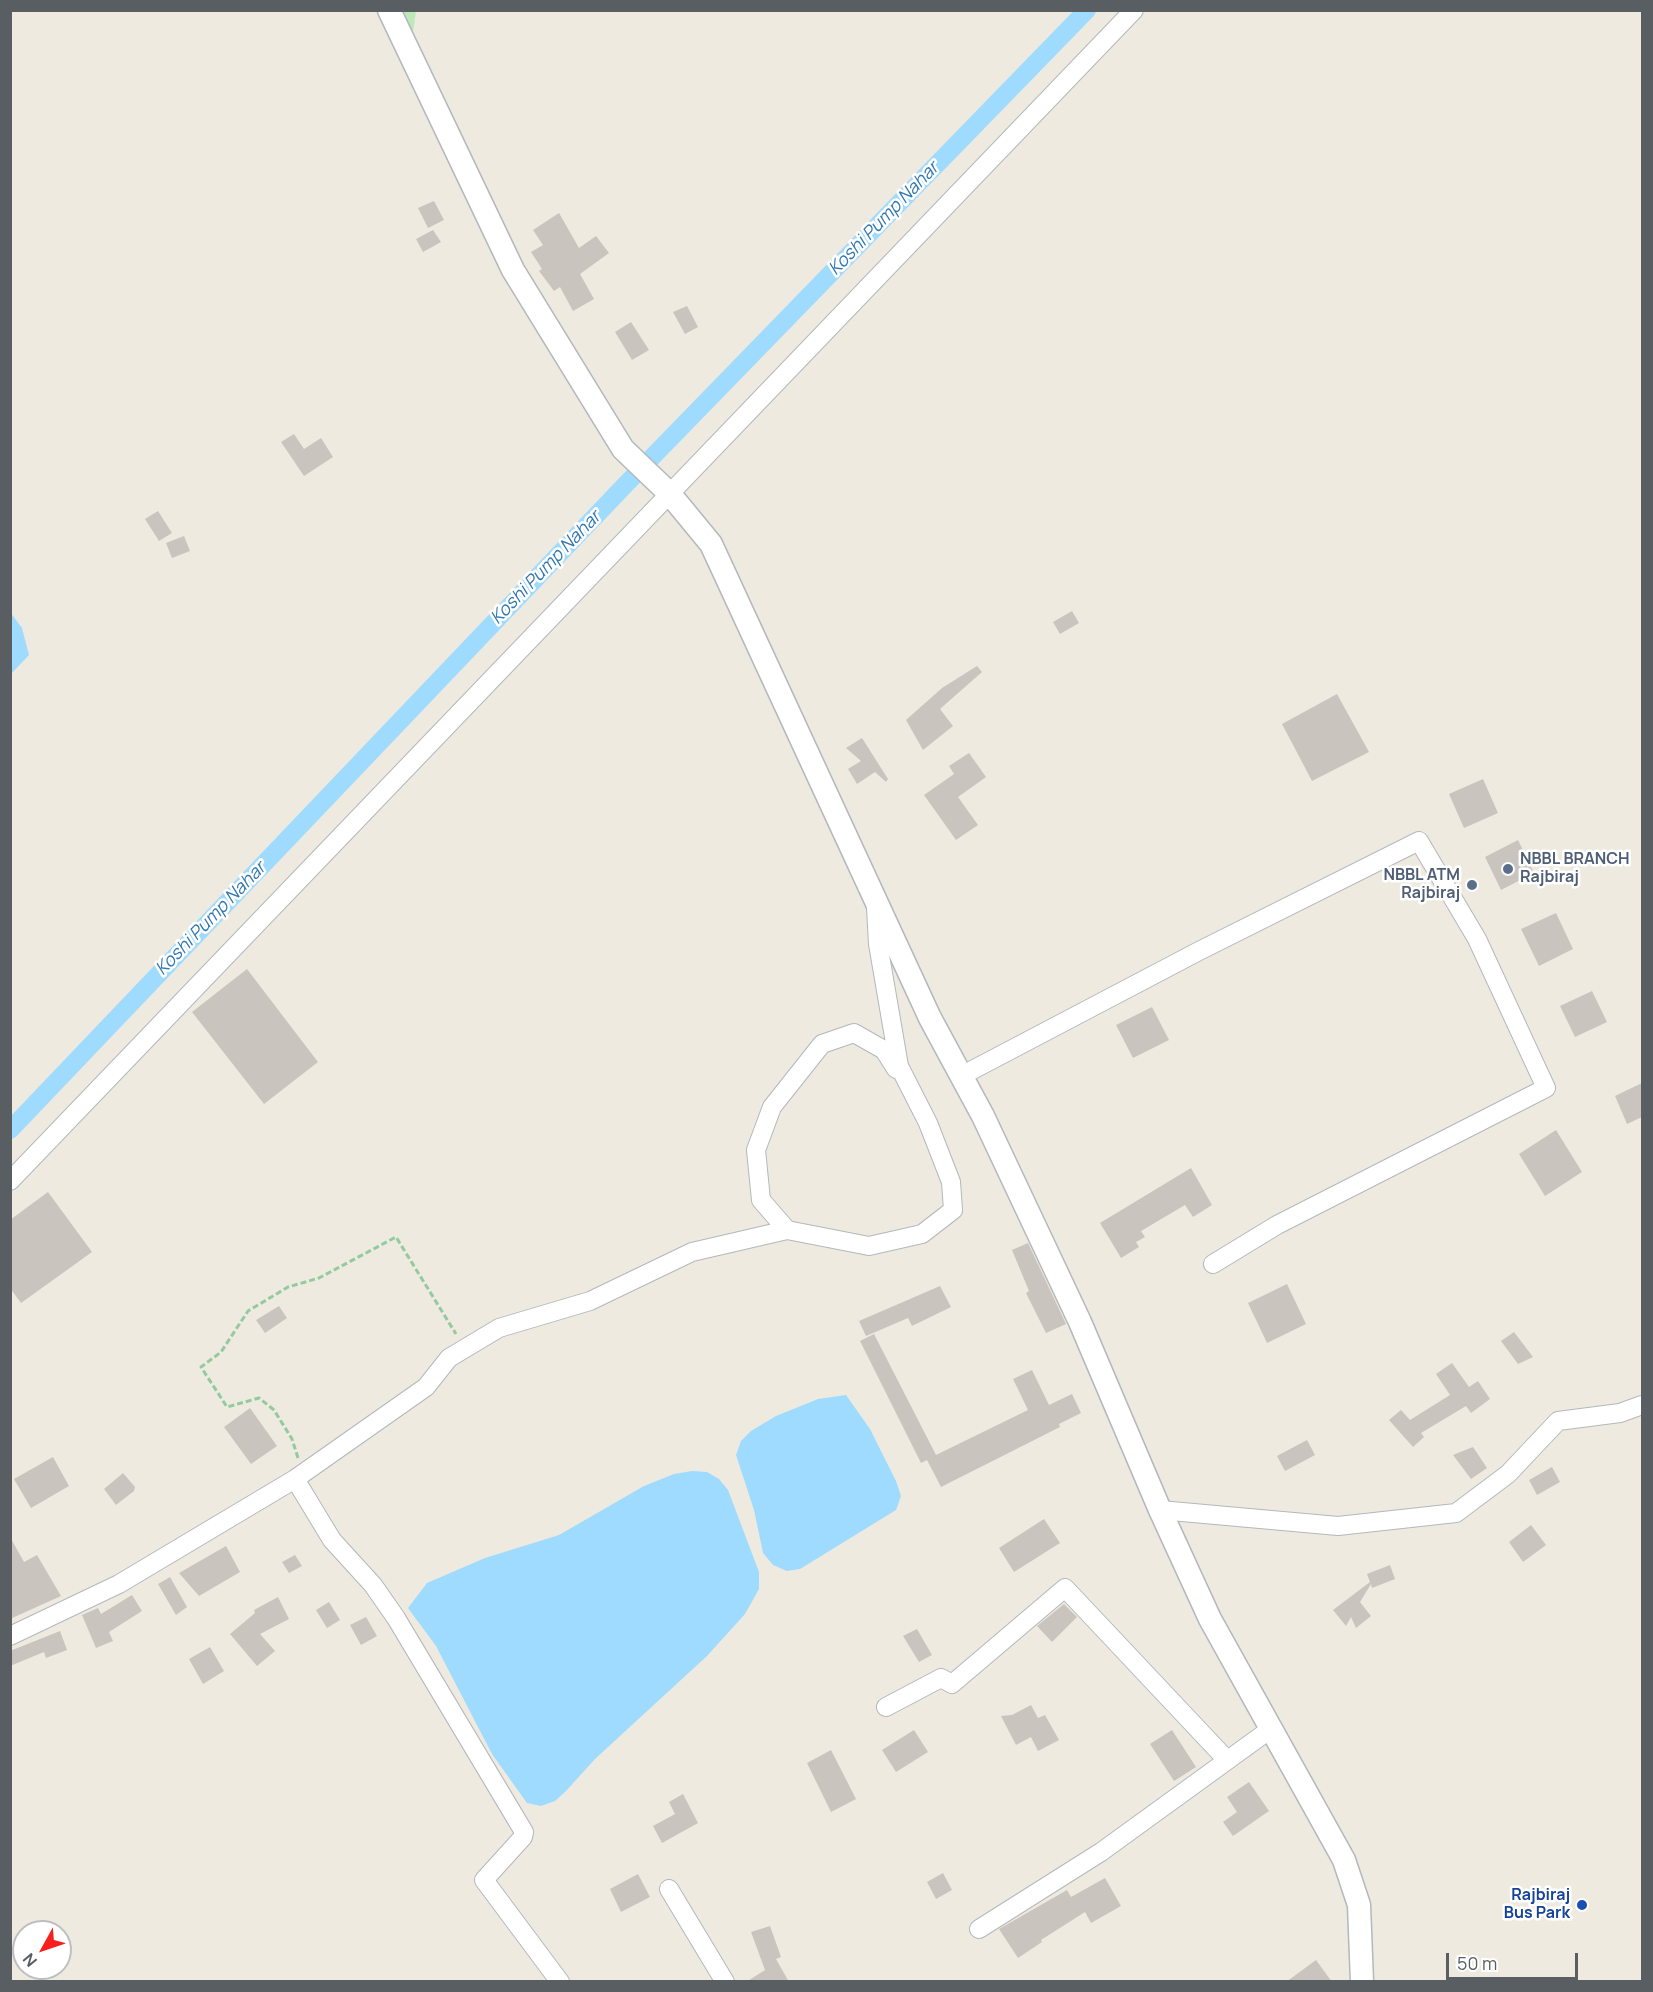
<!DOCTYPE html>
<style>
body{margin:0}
#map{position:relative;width:1653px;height:1992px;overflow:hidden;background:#eeeae0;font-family:Manrope,sans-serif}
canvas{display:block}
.frame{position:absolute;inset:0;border:12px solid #595e63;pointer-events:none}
.north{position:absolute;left:12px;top:1920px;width:60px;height:60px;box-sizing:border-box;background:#fff;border:2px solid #bdbfc1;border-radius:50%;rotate:230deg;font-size:16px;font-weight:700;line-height:24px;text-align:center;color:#595e63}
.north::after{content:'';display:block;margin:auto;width:21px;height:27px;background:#f81f1c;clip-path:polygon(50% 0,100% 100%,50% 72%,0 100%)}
.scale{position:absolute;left:1446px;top:1953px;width:132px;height:27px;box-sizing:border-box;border:3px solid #595e63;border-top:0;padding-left:8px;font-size:18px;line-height:21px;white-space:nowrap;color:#595e63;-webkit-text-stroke:4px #fff;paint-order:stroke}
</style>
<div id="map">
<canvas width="1653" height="1992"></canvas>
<div class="frame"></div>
<div class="north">N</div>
<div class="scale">50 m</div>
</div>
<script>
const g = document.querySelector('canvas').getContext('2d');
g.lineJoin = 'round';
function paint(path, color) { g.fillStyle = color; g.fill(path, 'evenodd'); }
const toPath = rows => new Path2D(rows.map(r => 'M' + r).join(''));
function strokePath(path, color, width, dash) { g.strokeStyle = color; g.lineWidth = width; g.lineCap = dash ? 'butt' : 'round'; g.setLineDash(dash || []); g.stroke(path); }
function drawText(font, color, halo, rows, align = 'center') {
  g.font = font + ' Manrope,sans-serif'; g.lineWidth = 5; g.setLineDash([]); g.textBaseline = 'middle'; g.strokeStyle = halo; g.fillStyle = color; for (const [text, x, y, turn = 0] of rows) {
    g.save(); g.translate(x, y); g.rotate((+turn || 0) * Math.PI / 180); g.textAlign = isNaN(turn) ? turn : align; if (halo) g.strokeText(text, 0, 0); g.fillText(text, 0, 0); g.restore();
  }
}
const green = toPath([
 [394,11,416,11,412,39]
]);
const water = toPath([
 [10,612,22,628,29,655,11,674],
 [846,1395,870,1429,896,1481,901,1496,896,1510,800,1569,787,1571,773,1565,763,1553,754,1510,736,1455,741,1441,751,1431,776,1416,818,1399],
 [692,1471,707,1472,719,1479,728,1490,759,1572,759,1589,745,1614,707,1656,595,1759,566,1791,555,1801,541,1806,527,1803,492,1754,436,1646,408,1608,427,1583,485,1558,559,1535,644,1486,674,1474]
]);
const canal = toPath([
 [10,1130,626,484,1087,10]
]);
const building = toPath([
 [434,201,444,220,428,228,418,208],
 [559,213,579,248,596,236,609,253,580,274,594,299,573,311,560,287,554,291,539,271,542,269,531,252,543,245,533,230],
 [433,230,441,242,423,252,416,239],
 [687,306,698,327,685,334,673,312],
 [631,322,649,350,632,360,615,332],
 [294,434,304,449,321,438,333,457,304,476,281,442],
 [158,511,172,533,159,541,145,519],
 [184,536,190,551,172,558,166,543],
 [1072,611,1079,623,1060,634,1053,622],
 [977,666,982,672,940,709,953,726,923,750,906,720,942,688],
 [1337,694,1369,752,1312,781,1282,724],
 [862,738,888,779,886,782,875,772,857,784,848,769,861,761,846,748],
 [969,753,986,777,958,797,978,825,956,840,924,795,954,774,949,766],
 [1483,779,1498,813,1464,828,1449,794],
 [1518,840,1534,873,1501,890,1485,857],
 [1556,913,1573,949,1539,966,1521,929],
 [247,969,318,1062,264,1104,192,1012],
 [1592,991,1607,1022,1575,1037,1560,1006],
 [1152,1007,1169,1040,1133,1058,1116,1025],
 [1642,1083,1642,1117,1627,1124,1615,1096],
 [1556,1130,1582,1172,1545,1196,1519,1154],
 [1191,1168,1212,1205,1193,1217,1185,1205,1141,1231,1145,1237,1136,1242,1139,1247,1121,1258,1100,1223],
 [48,1192,92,1252,21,1303,10,1288,10,1220],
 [1028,1243,1066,1324,1046,1333,1026,1293,1029,1291,1012,1250],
 [1287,1284,1306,1324,1267,1343,1248,1303],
 [940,1286,951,1307,912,1326,908,1318,866,1336,859,1321],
 [279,1306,287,1318,265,1333,256,1320],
 [1514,1332,1533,1357,1518,1364,1501,1341],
 [874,1334,936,1455,1028,1410,1013,1379,1032,1370,1049,1405,1072,1394,1081,1413,1059,1424,1060,1427,941,1487,927,1460,921,1463,860,1341],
 [1452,1363,1469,1387,1478,1381,1490,1399,1471,1413,1466,1406,1421,1433,1424,1437,1413,1447,1389,1420,1401,1410,1410,1420,1450,1395,1436,1374],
 [250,1408,277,1446,251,1464,224,1427],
 [1307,1440,1315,1455,1285,1471,1277,1456],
 [1473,1447,1487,1468,1471,1479,1453,1455],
 [53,1457,69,1486,31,1508,14,1479],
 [1552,1467,1560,1482,1537,1495,1529,1480],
 [123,1473,135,1487,134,1491,116,1505,104,1489],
 [1044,1519,1060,1543,1014,1572,999,1548],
 [1531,1525,1546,1545,1523,1562,1509,1542],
 [10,1537,24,1562,37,1555,61,1596,10,1619],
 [226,1546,240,1572,199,1596,179,1573],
 [295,1555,302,1566,289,1573,282,1562],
 [1390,1565,1395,1579,1372,1588,1371,1584,1360,1602,1371,1616,1356,1628,1351,1617,1346,1626,1333,1610,1370,1582,1367,1574],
 [170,1577,187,1607,176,1615,158,1584],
 [132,1595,142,1611,109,1632,113,1641,96,1648,82,1615,98,1608,101,1614],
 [278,1597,289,1619,260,1634,275,1651,257,1666,230,1634,255,1613,254,1610],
 [329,1602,340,1620,327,1628,316,1610],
 [1064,1604,1077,1617,1052,1642,1037,1626],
 [366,1617,377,1636,361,1645,350,1625],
 [917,1629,932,1655,919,1662,903,1636],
 [60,1631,67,1650,46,1658,44,1652,10,1666,10,1651],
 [210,1647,224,1671,203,1684,189,1659],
 [1031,1705,1038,1718,1045,1715,1059,1740,1038,1751,1031,1737,1016,1745,1001,1716,1012,1715],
 [914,1730,928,1752,896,1772,882,1750],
 [1172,1730,1196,1767,1174,1781,1150,1744],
 [831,1750,856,1799,831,1812,807,1763],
 [1249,1782,1269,1811,1233,1836,1223,1822,1237,1812,1227,1797],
 [683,1794,698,1823,662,1843,653,1826,675,1814,669,1802],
 [943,1873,952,1890,936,1899,927,1882],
 [638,1874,650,1897,621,1912,610,1889],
 [1105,1878,1121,1906,1091,1923,1085,1912,1041,1940,1042,1942,1018,1958,999,1929,1067,1890,1071,1897],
 [770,1926,781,1957,776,1959,789,1982,746,1982,765,1970,751,1932],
 [1316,1960,1332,1982,1286,1982]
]);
const path = toPath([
 [298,1458,292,1439,274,1410,259,1398,227,1407,201,1367,221,1352,248,1311,288,1287,319,1278,396,1237,456,1334]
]);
const minor = toPath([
 [961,1076,1199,951,1419,841,1477,939,1546,1088,1277,1225,1213,1264],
 [10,1181,1134,10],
 [787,1230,761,1200,756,1150,772,1107,822,1044,854,1033,884,1050,896,1069],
 [295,1479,332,1540,373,1585,396,1618,524,1832,523,1837,484,1880,560,1982],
 [1160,1510,1338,1526,1456,1513,1508,1474,1558,1421,1620,1413,1642,1405],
 [10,1636,119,1584,295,1479,426,1387,449,1358,499,1328,590,1301,692,1252,787,1230,869,1246,922,1234,953,1210,951,1182,928,1123,899,1066,878,944,876,908],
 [886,1707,941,1678,952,1684,1065,1588,1227,1760],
 [669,1889,725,1982],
 [979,1929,1101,1852,1272,1728]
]);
const tertiary = toPath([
 [389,10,513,270,623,449,669,493,711,544,930,1018,983,1116,1080,1322,1160,1510,1210,1619,1344,1860,1359,1905,1362,1982]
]);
const markers = [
 [1508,869,6,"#5c6f8a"],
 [1472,885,6,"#5c6f8a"],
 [1582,1905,6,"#1a4fb4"]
];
const serviceNames = [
 ["NBBL BRANCH",1520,860],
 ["Rajbiraj",1520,878],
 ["NBBL ATM",1460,876,"right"],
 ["Rajbiraj",1460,894,"right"]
];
const transitNames = [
 ["Rajbiraj",1570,1896],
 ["Bus Park",1570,1914]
];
const waterNames = [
 ["Koshi Pump Nahar",884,219,-46],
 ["Koshi Pump Nahar",546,568,-46],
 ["Koshi Pump Nahar",211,919,-46]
];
paint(green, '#bde8ba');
paint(water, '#9fdbff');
strokePath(canal, '#9fdbff', 18);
paint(building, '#c9c4bd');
strokePath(minor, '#b3b8bc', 20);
strokePath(tertiary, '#b3b8bc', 25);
strokePath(path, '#93ca9e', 3, [6, 3]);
strokePath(minor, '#fff', 18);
strokePath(tertiary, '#fff', 22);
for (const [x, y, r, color] of markers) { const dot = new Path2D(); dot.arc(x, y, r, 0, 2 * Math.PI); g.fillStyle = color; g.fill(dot); strokePath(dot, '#fff', 2); }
drawText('bold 16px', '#4e5e75', '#fff', serviceNames, 'left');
drawText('bold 16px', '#164399', '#fff', transitNames, 'right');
drawText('italic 18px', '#3177b0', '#fff', waterNames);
</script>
